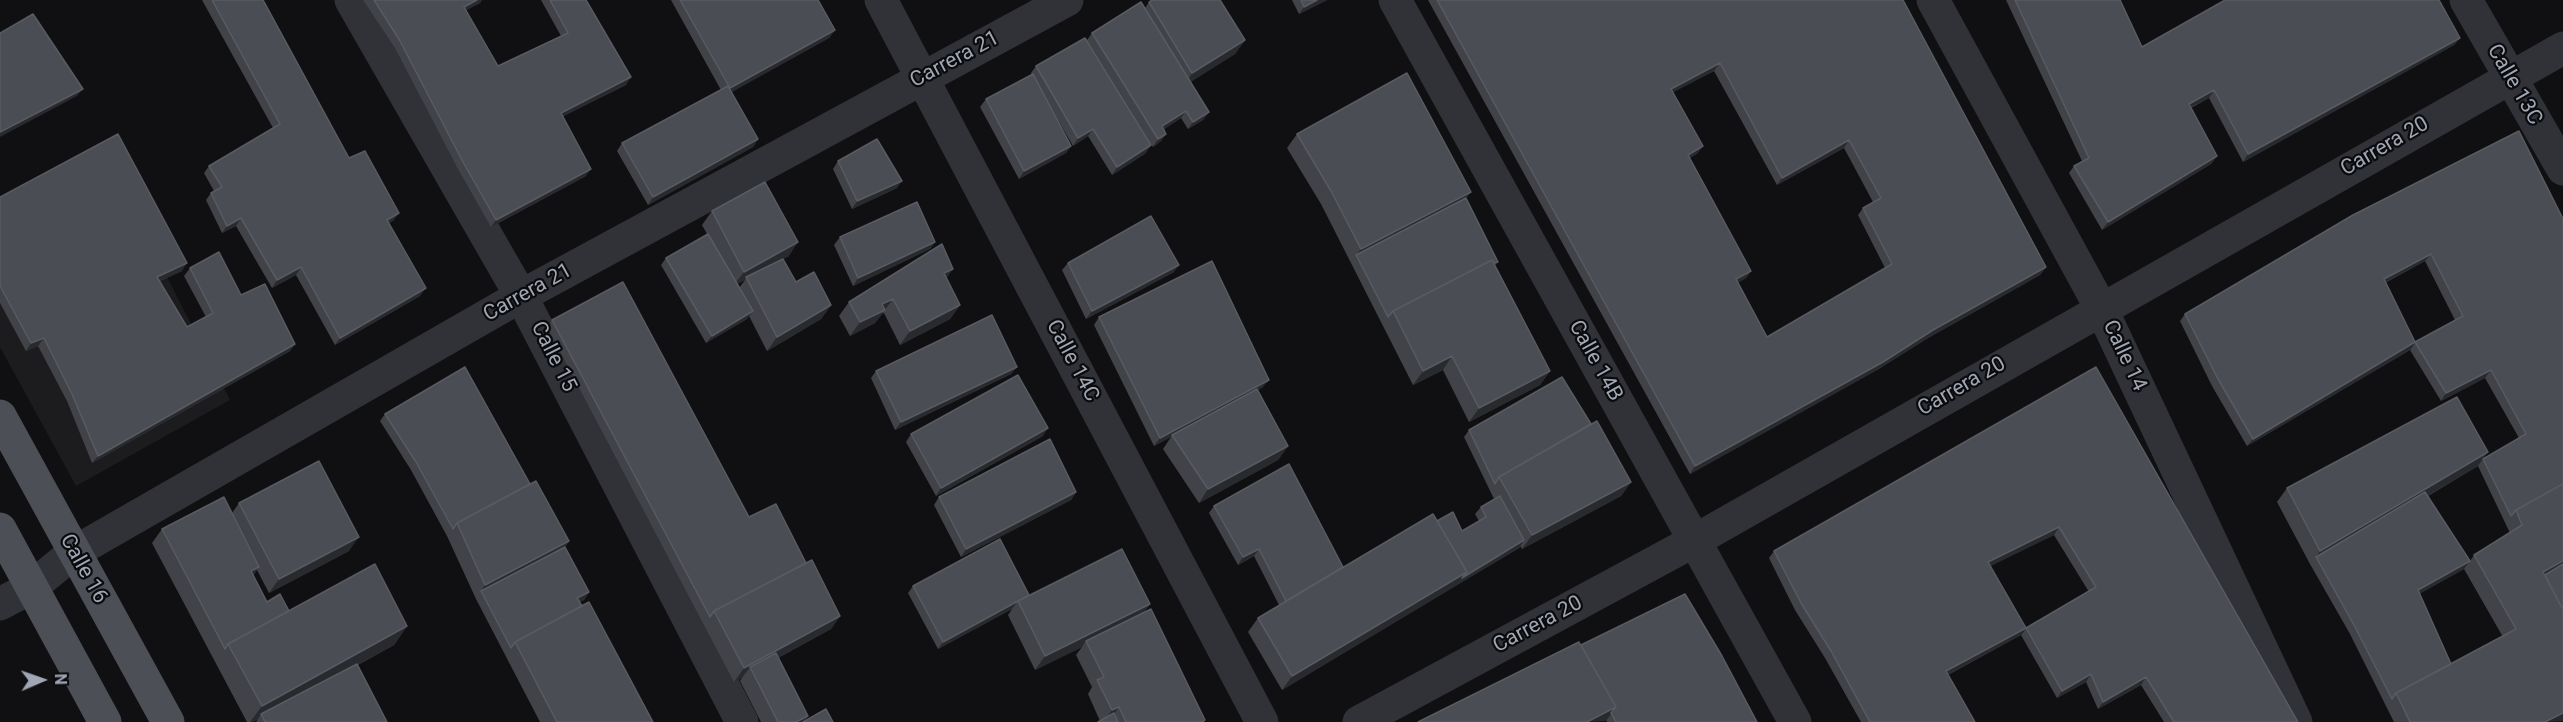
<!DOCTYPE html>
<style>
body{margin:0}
#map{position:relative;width:2563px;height:722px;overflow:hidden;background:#101012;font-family:Roboto,sans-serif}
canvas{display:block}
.north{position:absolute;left:12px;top:650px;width:60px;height:60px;-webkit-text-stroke:4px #0b0b0d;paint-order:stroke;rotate:88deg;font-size:16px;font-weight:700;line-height:24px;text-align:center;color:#a0a7b4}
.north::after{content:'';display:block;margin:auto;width:21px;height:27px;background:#a0a7b4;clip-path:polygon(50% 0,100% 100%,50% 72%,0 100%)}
</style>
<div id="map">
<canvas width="2563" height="722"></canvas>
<div class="north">N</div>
</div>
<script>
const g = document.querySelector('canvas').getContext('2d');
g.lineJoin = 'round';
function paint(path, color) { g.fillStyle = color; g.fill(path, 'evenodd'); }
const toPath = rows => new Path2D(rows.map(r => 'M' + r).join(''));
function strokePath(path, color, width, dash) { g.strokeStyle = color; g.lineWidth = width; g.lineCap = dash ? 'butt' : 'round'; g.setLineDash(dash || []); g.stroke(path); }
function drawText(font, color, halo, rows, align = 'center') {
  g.font = font + ' Roboto,sans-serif'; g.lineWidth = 4.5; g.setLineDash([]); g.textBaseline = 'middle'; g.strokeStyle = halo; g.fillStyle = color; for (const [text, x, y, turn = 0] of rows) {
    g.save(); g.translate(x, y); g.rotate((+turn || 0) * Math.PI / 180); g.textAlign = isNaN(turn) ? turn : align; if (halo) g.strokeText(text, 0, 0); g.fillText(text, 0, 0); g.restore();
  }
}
const built = toPath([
 [0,217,167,277,230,400,76,486,0,347]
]);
const minor = toPath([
 [351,0,521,296,742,722],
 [881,0,1262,722],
 [1395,0,1795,722],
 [1933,0,2101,308,2296,722],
 [2466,0,2563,169],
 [0,604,32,587,73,553,521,296,1067,0],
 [1359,722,1694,541,2563,48]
]);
const major = toPath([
 [0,416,168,722],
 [0,529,105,722]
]);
const wall = toPath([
 [202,0,263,0,349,158,394,220,389,223,420,296,335,345,296,275,272,288,236,226,222,233,206,200,211,193,214,191,204,173,209,166,273,128],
 [363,0,482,0,480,3,466,10,498,66,561,36,541,0,586,0,626,85,563,116,586,176,491,227,458,169,395,48],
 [671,0,818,0,835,30,829,38,731,92,758,139,753,147,648,205,617,151,622,143,721,90],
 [1292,0,1327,0,1299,14],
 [1428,0,1903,0,2046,267,2040,275,1928,338,1877,370,1690,474],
 [1714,71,1777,185,1844,148,1873,202,1863,208,1858,215,1885,268,1767,337,1737,283,1746,278,1751,271,1690,158,1698,153,1673,92],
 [2006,0,2120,0,2142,47,2460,38,2454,45,2243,162,2209,98,2191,108,2217,156,2211,164,2102,230,2069,173,2074,166,2082,161],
 [1149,2,1245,40,1235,54,1190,82,1209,112,1203,120,1188,129,1181,118,1164,129,1166,134,1161,141,1153,147,1087,40,1092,33,1145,8],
 [1036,66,1146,153,1112,175,1088,136,1073,146,1048,103,1071,146,1066,153,1019,179,980,107,986,99,1032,75,1031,73],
 [1297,134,1471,192,1466,198,1498,262,1495,265,1550,371,1540,385,1469,422,1443,370,1413,385,1321,204,1287,148],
 [838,161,897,188,852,209,833,169],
 [0,197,182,271,160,281,187,327,206,317,184,276,190,268,241,295,295,344,290,351,92,463,67,401,38,346,26,351,0,303],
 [712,211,789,256,783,259,796,282,831,305,821,319,767,351,749,316,747,319,706,343,661,265,666,258,707,234,702,225],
 [745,280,739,288,737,284],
 [2563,219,2563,721,2394,722,2350,634,2310,564,2277,502,2287,488,2483,459,2519,438,2485,378,2441,401,2410,350,2415,342,2455,320,2425,261,2385,283,2410,350,2247,446,2212,386,2180,321,2185,314],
 [2478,466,2510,533,2474,555,2470,561,2428,496],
 [2464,569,2503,637,2451,664,2419,594],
 [840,237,935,242,930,249,853,286,834,245],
 [1068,263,1174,272,1086,319,1062,270],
 [946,278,960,305,950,319,900,345,884,313,882,314,875,323,850,336,839,316,849,302],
 [1099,317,1263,387,1258,390,1288,446,1278,460,1199,503,1163,449,1171,437,1154,446,1094,325],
 [552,320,749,517,806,563,840,616,831,629,778,658,808,716,804,721,833,722,761,722,740,681,742,678,734,682,547,327],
 [1017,367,1011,374,895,430,871,378,876,371],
 [2096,367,2298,722,2164,722,2141,685,2098,709,2086,682,2057,698,2021,635,2026,628,2089,592,2054,535,1990,566,2021,635,1948,675,1975,722,1861,722,1825,658,1795,610,1769,558,1774,551],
 [385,414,530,484,569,541,565,547,589,592,584,600,579,602,653,722,540,722,476,599,447,536,411,470,380,421],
 [1591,424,1631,482,1621,496,1522,549,1520,546,1519,548,1457,585,1282,690,1248,632,1258,618,1279,605,1254,556,1238,565,1209,513,1214,506,1343,567,1437,521,1462,531,1479,521,1475,514,1481,507,1494,499,1464,437,1469,430],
 [911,434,1043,436,936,496,906,442],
 [1076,492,1071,500,961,557,934,505,939,497],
 [239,503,349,551,269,593,257,570,253,575,267,602,289,611,407,626,394,645,358,665,387,722,256,722,258,719,253,722,247,722,152,543,162,529,232,513],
 [913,586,1150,604,1143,613,1204,722,1098,722,1100,721,1088,694,1092,687,1076,655,1082,647,1035,670,1008,615,1012,609,938,649,908,593],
 [1581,645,1757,722,1607,722]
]);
const shadedWall = toPath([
 [477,0,482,0,480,3,459,14,464,7],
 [1317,0,1327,0,1299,14,1304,7],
 [835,30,829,38,725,96,730,88],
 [2460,38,2454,45,2243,162,2248,154],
 [1245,40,1235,54,1183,87,1192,73],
 [1720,63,1714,71,1666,96,1671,89],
 [631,77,626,85,556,120,561,113],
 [83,89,77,96,0,137,0,132],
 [2214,90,2209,98,2183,111,2189,104],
 [1186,111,1181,118,1157,134,1162,126],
 [1209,112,1203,120,1188,129,1193,122],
 [1093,129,1088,136,1073,146,1078,138],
 [1166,134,1161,141,1153,147,1158,139],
 [758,139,753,147,648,205,653,197],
 [1849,140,1844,148,1777,185,1782,178],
 [1151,145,1146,153,1112,175,1117,167],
 [1071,146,1066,153,1019,179,1024,171],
 [1703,146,1698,153,1683,162,1688,155],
 [2217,156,2211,164,2102,230,2108,222],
 [591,169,586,176,491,227,496,220],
 [902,181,897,188,852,209,857,201],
 [1471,192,1461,205,1356,255,1361,249],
 [399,213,394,220,382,228,387,220],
 [241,218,236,226,222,233,227,226],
 [798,242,789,256,747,279,746,277,745,280,734,285,744,272],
 [935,242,930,249,853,286,858,278],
 [2431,254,2425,261,2378,286,2384,279],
 [187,263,182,271,152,284,157,277],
 [1179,265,1174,272,1086,319,1092,311],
 [301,267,296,275,272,288,277,280],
 [2046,267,2040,275,1928,338,1877,370,1690,474,1695,466,1933,330],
 [953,269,943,283,944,273],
 [1751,271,1746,278,1730,287,1736,279],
 [426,288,420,296,335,345,340,338],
 [893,299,875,323,850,336,860,322,882,304],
 [831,305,821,319,767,351,777,337],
 [960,305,950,319,900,345,910,331],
 [753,311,747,319,706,343,712,336],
 [44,338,38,346,26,351,31,343],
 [2415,342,2410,350,2247,446,2253,439],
 [295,344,290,351,92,463,98,456],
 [1452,356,1443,370,1413,385,1423,371],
 [1017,367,1011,374,895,430,901,422],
 [2491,370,2485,378,2441,401,2446,393],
 [1550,371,1540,385,1469,422,1479,408],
 [1269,380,1263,387,1173,436,1172,435,1171,437,1154,446,1160,438],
 [1048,428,1043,436,936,496,941,488],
 [1288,446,1278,460,1199,503,1208,489],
 [2488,452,2478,466,2318,560,2316,557,2320,551],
 [1631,482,1621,496,1522,549,1532,535],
 [1076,492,1071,500,961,557,966,549],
 [2059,527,2054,535,1983,570,1988,562],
 [359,537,349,551,269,593,279,579],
 [1524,540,1519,548,1457,585,1462,578],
 [569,541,559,555,481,591,485,585],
 [1259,549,1254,556,1238,565,1243,557],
 [2470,561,2464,569,2412,598,2418,590],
 [2563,561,2563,569,2541,581,2543,572],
 [259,567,250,581,251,571],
 [1467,572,1457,585,1282,690,1292,676],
 [589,592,584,600,572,606,577,598],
 [1017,602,1012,609,938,649,943,642],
 [1150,604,1140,618,1086,641,1082,647,1035,670,1045,656],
 [840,616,831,629,752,672,750,667,742,678,734,682,744,668],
 [407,626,394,645,262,717,261,714,258,719,253,722,250,722,262,706],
 [2026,628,2021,635,1940,679,1946,671],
 [2091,674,2086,682,2057,698,2062,691],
 [2146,677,2141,685,2098,709,2103,702],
 [1119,707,1109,721,1103,722,1112,710],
 [1616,707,1606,721,1587,722],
 [2563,713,2563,721,2545,722],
 [808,716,804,722,796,722]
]);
const building = toPath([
 [212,0,263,0,349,158,365,151,399,213,387,220,426,288,340,338,301,267,277,280,241,218,227,226,211,193,222,187,209,166,280,124,212,0],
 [374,0,477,0,464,7,498,66,568,33,550,0,586,0,631,77,561,113,591,169,496,220,463,162,400,41,374,0],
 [680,0,818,0,835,30,730,88,680,0],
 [1152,0,1220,0,1245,40,1192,73,1149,2,1152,0],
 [1301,0,1317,0,1304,7,1301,0],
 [1437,0,1903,0,2046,267,1933,330,1883,362,1695,466,1437,0],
 [1720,63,1782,178,1849,140,1881,198,1863,208,1892,264,1767,337,1736,279,1751,271,1688,155,1703,146,1671,89,1720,63],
 [2015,0,2120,0,2142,47,2225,0,2439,0,2460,38,2248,154,2214,90,2189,104,2217,156,2108,222,2074,166,2089,158,2015,0],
 [1141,2,1209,112,1193,122,1186,111,1162,126,1166,134,1158,139,1092,33,1141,2],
 [33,14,83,89,0,132,0,33,33,14],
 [1085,38,1151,145,1117,167,1093,129,1078,138,1036,66,1085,38],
 [1407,73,1471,192,1361,249,1331,191,1297,134,1407,73],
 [1033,74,1071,146,1024,171,986,99,1033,74],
 [728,86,758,139,653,197,622,143,728,86],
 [2519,131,2563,219,2563,484,2516,510,2511,516,2483,459,2526,434,2491,370,2446,393,2415,342,2463,316,2431,254,2384,279,2415,342,2253,439,2218,379,2185,314,2353,215,2519,131],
 [118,134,187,263,157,277,187,327,213,313,190,268,219,252,241,295,265,284,295,344,98,456,72,394,44,338,31,343,0,286,0,197,118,134],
 [877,139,902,181,857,201,838,161,877,139],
 [765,182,798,242,744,272,712,211,765,182],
 [1466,198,1498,262,1494,263,1492,260,1393,311,1388,317,1356,255,1466,198],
 [917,202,935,242,858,278,840,237,917,202],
 [1151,216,1179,265,1092,311,1068,263,1151,216],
 [708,234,753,311,712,336,666,258,708,234],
 [942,244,953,269,944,273,960,305,910,331,893,299,882,304,885,310,860,322,849,302,942,244],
 [783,259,796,282,814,272,831,305,777,337,746,277,783,259],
 [1492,260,1550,371,1479,408,1452,356,1423,371,1393,311,1492,260],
 [1212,261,1269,380,1160,438,1099,317,1212,261],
 [623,282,749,517,776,504,806,563,714,611,710,617,552,320,623,282],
 [992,315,1017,367,901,422,876,371,992,315],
 [465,367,530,484,457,523,453,529,416,462,385,414,465,367],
 [2096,367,2298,722,2174,722,2146,677,2103,702,2091,674,2062,691,2026,628,2096,587,2059,527,1988,562,2026,628,1946,671,1975,722,1870,722,1831,651,1801,603,1774,551,2096,367],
 [1018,375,1048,428,941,488,911,434,1018,375],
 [1562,377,1591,424,1499,477,1495,484,1469,430,1562,377],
 [1257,389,1288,446,1208,489,1172,435,1257,389],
 [2457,397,2488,452,2320,551,2287,488,2457,397],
 [1597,421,1631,482,1532,535,1499,477,1597,421],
 [1050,439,1076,492,966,549,939,497,1050,439],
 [319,461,359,537,279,579,239,503,319,461],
 [1289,464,1343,567,1286,601,1259,549,1243,557,1214,506,1289,464],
 [536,481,569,541,485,585,457,523,536,481],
 [2563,484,2563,561,2543,572,2563,610,2563,713,2545,722,2410,722,2396,693,2516,629,2474,555,2522,525,2516,510,2563,484],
 [2425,492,2470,561,2418,590,2451,664,2396,693,2392,699,2355,627,2316,557,2425,492],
 [1500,496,1524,540,1462,578,1467,572,1437,521,1453,512,1462,531,1486,517,1481,507,1500,496],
 [224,497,259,567,251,571,267,602,280,594,289,611,228,644,225,649,162,529,224,497],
 [1433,514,1467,572,1292,676,1258,618,1433,514],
 [1000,539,1029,595,943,642,913,586,1000,539],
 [565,547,589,592,577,598,582,606,515,642,511,648,481,591,565,547],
 [1122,549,1150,604,1045,656,1018,601,1122,549],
 [812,560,840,616,744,668,714,611,812,560],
 [375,564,407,626,262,706,228,644,375,564],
 [2563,564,2563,610,2545,575,2563,564],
 [1685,594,1722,656,1757,722,1616,722,1611,713,1616,707,1581,645,1685,594],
 [589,602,653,722,557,722,515,642,589,602],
 [1151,609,1205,720,1202,722,1126,722,1119,707,1112,710,1097,680,1104,677,1086,641,1151,609],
 [1579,642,1616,707,1587,722,1418,722,1579,642],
 [776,653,808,716,796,722,778,722,750,667,776,653],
 [357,664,387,722,265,722,261,714,357,664],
 [826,709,833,722,803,722,826,709],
 [1114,713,1118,722,1098,722,1114,713]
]);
const streetNames = [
 ["Carrera 21",955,60,-28],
 ["Calle 13C",2514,85,60],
 ["Carrera 20",2385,147,-30],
 ["Carrera 21",528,293,-29],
 ["Calle 14",2124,356,65],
 ["Calle 15",553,357,63],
 ["Calle 14C",1072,361,62],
 ["Calle 14B",1595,361,61],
 ["Carrera 20",1962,387,-30],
 ["Calle 16",83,569,61],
 ["Carrera 20",1538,625,-28]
];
paint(built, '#1c1c1f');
strokePath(minor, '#313237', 33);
strokePath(major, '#4c4f56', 33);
paint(wall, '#414348');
paint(shadedWall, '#292a2e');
paint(building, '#4b4d54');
strokePath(building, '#595b63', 1.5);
drawText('21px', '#a0a7b4', '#0b0b0d', streetNames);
</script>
